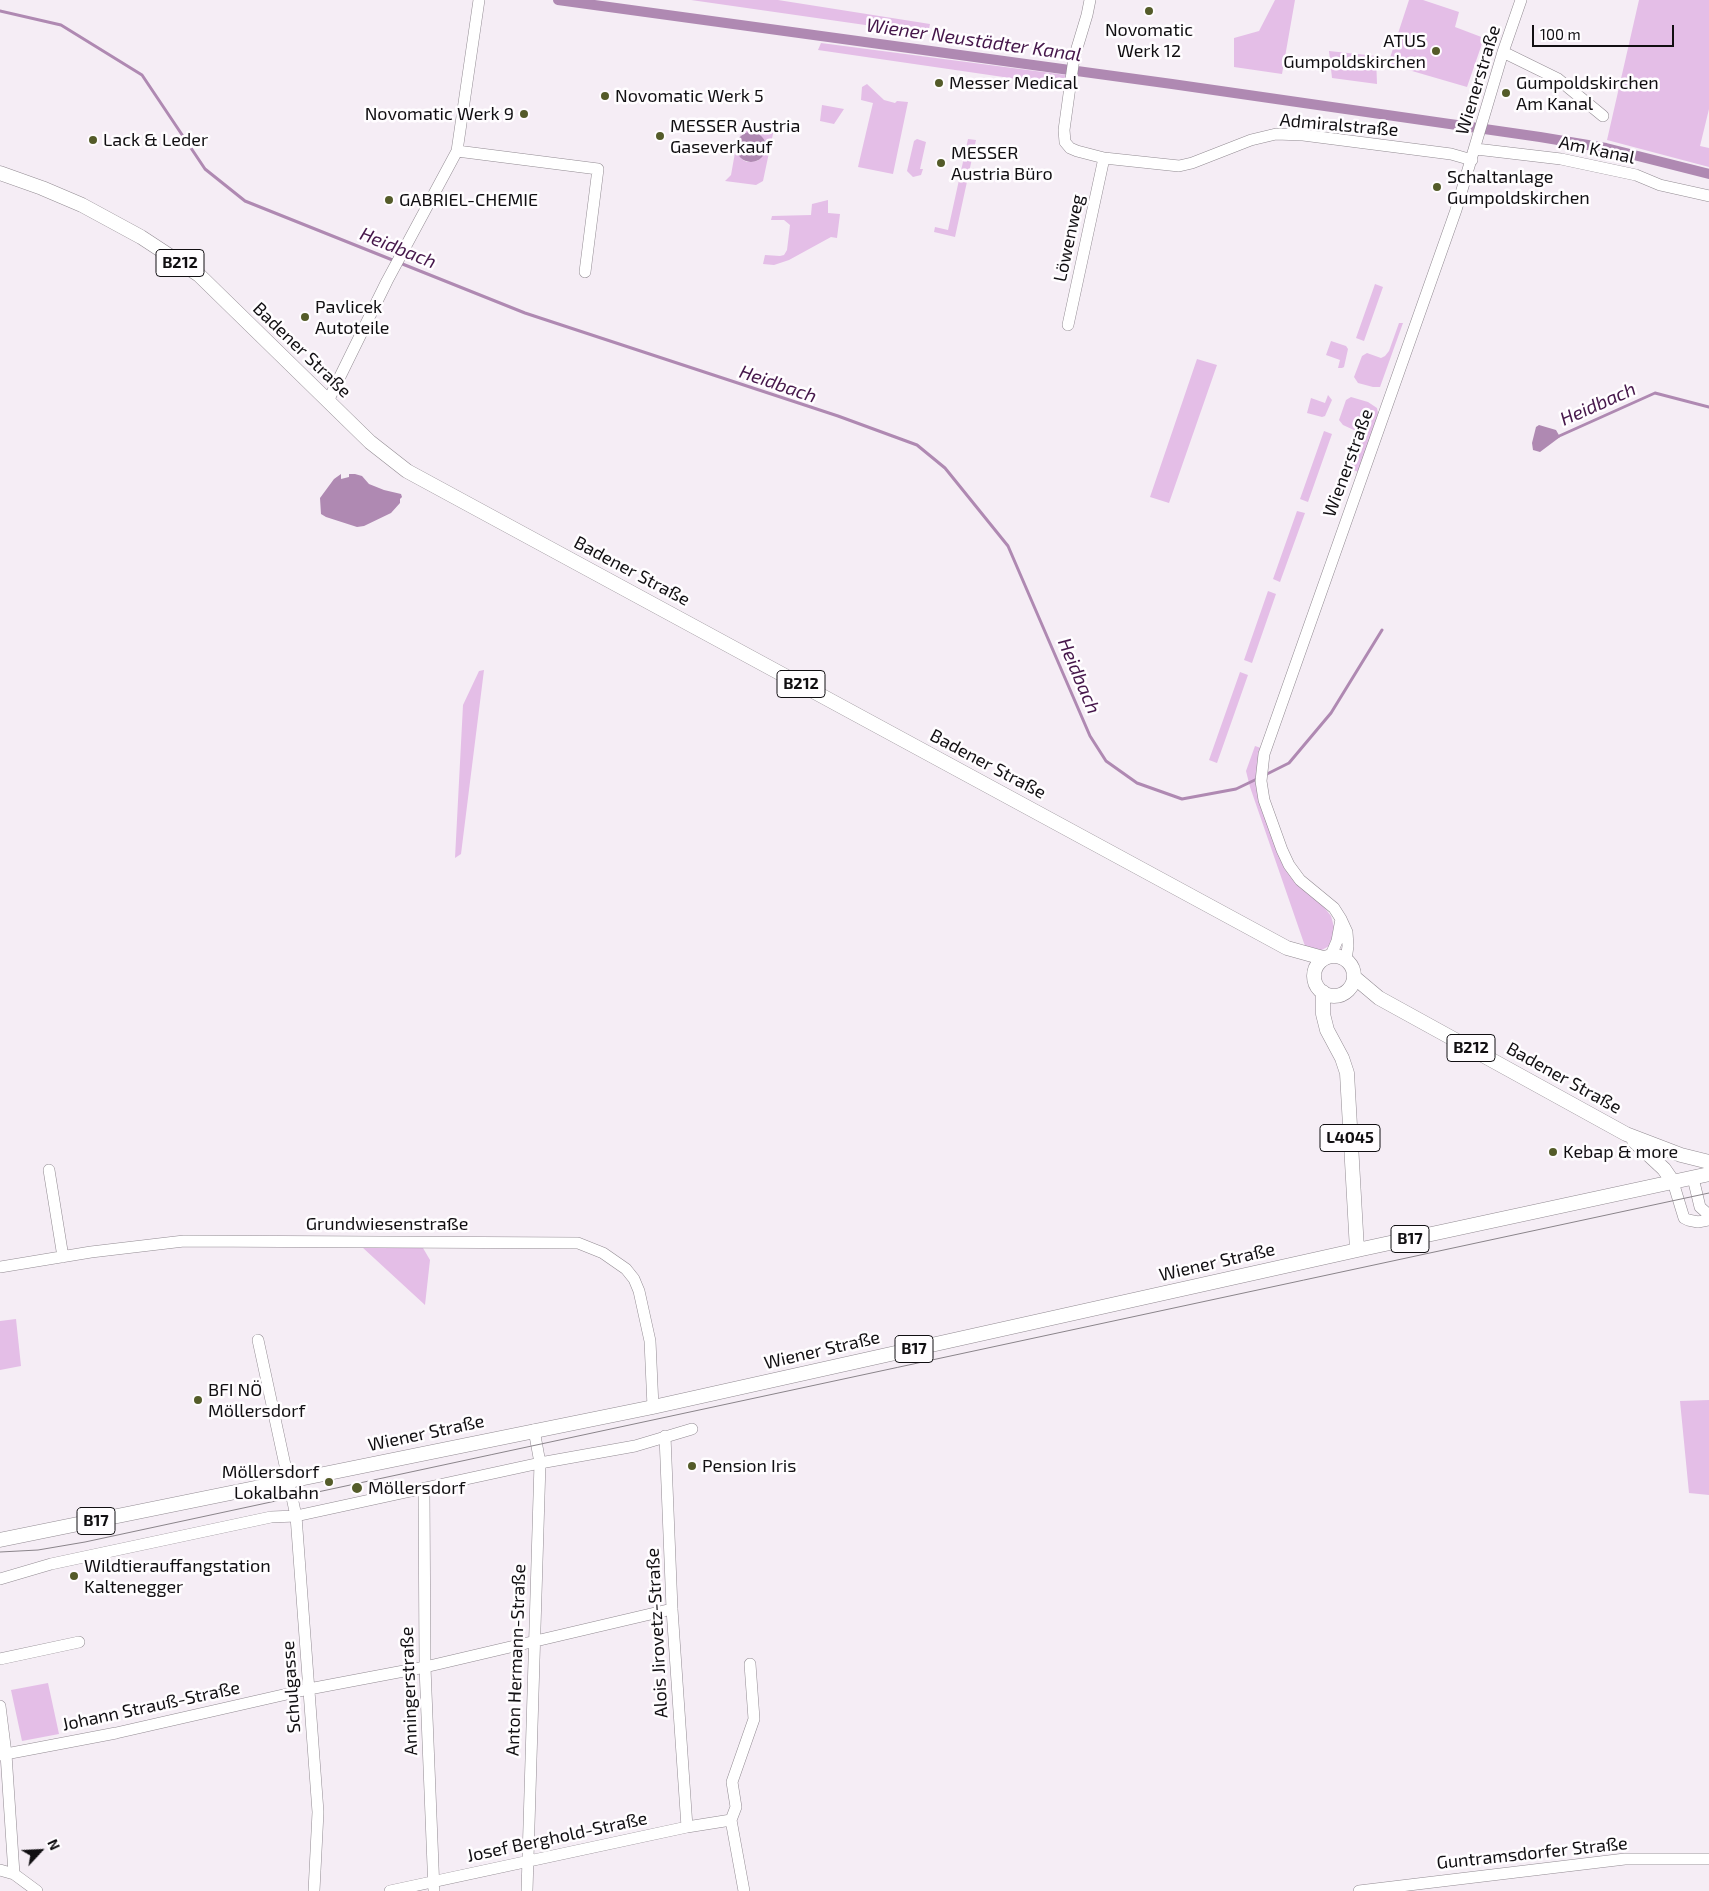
<!DOCTYPE html>
<meta charset="utf-8">
<style>
body{margin:0}
#map{position:relative;width:1709px;height:1891px;overflow:hidden;background:#f5edf5;font-family:"Exo 2",sans-serif}
canvas{display:block}
.north{position:absolute;left:15px;top:1826px;width:50px;height:50px;-webkit-text-stroke:4px #fffdff;paint-order:stroke;rotate:65deg;font-size:14px;font-weight:700;line-height:20px;text-align:center;color:#110f12}
.north::after{content:'';display:block;margin:auto;width:18px;height:22px;background:#110f12;clip-path:polygon(50% 0,100% 100%,50% 72%,0 100%)}
.scale{position:absolute;left:1532px;top:25px;width:142px;height:22px;box-sizing:border-box;border:2px solid #110f12;border-top:0;padding-left:6px;font-size:15px;line-height:18px;white-space:nowrap;color:#110f12;-webkit-text-stroke:4px #fffdff;paint-order:stroke}
</style>
<div id="map">
<canvas width="1709" height="1891"></canvas>
<div class="north">N</div>
<div class="scale">100 m</div>
</div>
<script>
const g = document.querySelector('canvas').getContext('2d');
g.lineJoin = 'round';
function paint(path, color) { g.fillStyle = color; g.fill(path, 'evenodd'); }
const toPath = rows => new Path2D(rows.map(r => 'M' + r).join(''));
function strokePath(path, color, width, dash) { g.strokeStyle = color; g.lineWidth = width; g.lineCap = dash ? 'butt' : 'round'; g.setLineDash(dash || []); g.stroke(path); }
function drawText(font, color, halo, rows, align = 'center') {
  g.font = font + ' "Exo 2",sans-serif'; g.lineWidth = 5; g.setLineDash([]); g.textBaseline = 'middle'; g.strokeStyle = halo; g.fillStyle = color; for (const [text, x, y, turn = 0] of rows) {
    g.save(); g.translate(x, y); g.rotate((+turn || 0) * Math.PI / 180); g.textAlign = isNaN(turn) ? turn : align; if (halo) g.strokeText(text, 0, 0); g.fillText(text, 0, 0); g.restore();
  }
}
const green = toPath([
 [691,0,778,0,930,24,928,34],
 [1275,0,1295,0,1282,74,1234,67,1234,38,1259,31],
 [1409,0,1423,0,1459,12,1455,27,1484,38,1467,87,1388,64],
 [1639,0,1709,0,1709,109,1700,146,1709,148,1709,167,1607,140],
 [821,43,1066,75,1065,86,818,50],
 [1329,51,1376,56,1377,84,1332,78],
 [867,84,884,100,895,103,897,101,908,102,893,174,858,167,873,103,861,100,862,87],
 [822,105,844,109,834,124,820,121],
 [746,125,774,129,763,181,756,185,725,181,731,175,736,147,737,153,743,160,747,162,757,161,761,158,766,150,766,145,742,134,739,137],
 [917,139,926,142,920,169,923,169,921,175,913,177,907,171,914,141],
 [968,139,976,140,955,237,934,232,935,227,948,230],
 [828,200,828,213,840,214,837,238,831,237,789,260,774,265,763,264,765,255,780,256,784,255,787,250,790,225,784,220,771,220,772,216,811,215,812,204],
 [1375,284,1383,287,1364,341,1356,338],
 [1399,323,1403,323,1380,387,1373,387,1358,383,1354,377,1362,356,1367,353,1381,358,1385,356,1389,351],
 [1331,341,1346,346,1348,349,1344,367,1342,368,1338,368,1340,360,1326,355],
 [1197,359,1217,365,1169,503,1150,497],
 [1328,395,1332,400,1325,416,1322,417,1307,413,1311,398,1325,403],
 [1351,397,1368,402,1377,408,1378,413,1359,472,1350,469,1359,441,1359,436,1356,431,1343,425,1339,420,1346,400],
 [1324,431,1332,434,1308,502,1300,499],
 [1297,511,1305,513,1280,582,1273,579],
 [1268,591,1276,594,1252,663,1244,660],
 [484,670,461,854,455,858,463,705,479,671],
 [1240,672,1248,675,1217,763,1209,760],
 [1255,746,1261,748,1256,786,1261,808,1275,845,1331,916,1334,927,1333,939,1329,946,1320,951,1306,949,1250,787,1246,771],
 [362,1247,423,1248,430,1260,425,1305],
 [16,1319,21,1366,0,1370,0,1321],
 [1709,1400,1709,1495,1689,1493,1680,1401],
 [48,1683,59,1734,22,1741,11,1690]
]);
const water = toPath([
 '736 147a15 15 0 1 1 30 0a15 15 0 1 1-30 0Z',
 [1539,425,1556,430,1560,437,1540,452,1533,450,1532,443,1536,427],
 [341,474,341,479,349,477,349,474,355,474,362,476,369,484,384,490,401,494,402,497,400,499,400,503,391,513,364,526,357,527,326,517,321,514,320,498,334,479]
]);
const stream = toPath([
 [0,11,61,25,142,75,205,169,245,201,525,313,838,416,917,445,945,468,1008,546,1090,736,1106,761,1137,783,1182,799,1236,789,1259,778],
 [1557,437,1655,393,1709,407],
 [1265,775,1289,763,1331,713,1382,630]
]);
const canal = toPath([
 [558,0,1172,84,1540,137,1606,148,1709,174]
]);
const minor = toPath([
 [1090,0,1087,15,1074,58,1064,130,1065,142,1070,148,1077,151,1104,158,1179,166,1192,163,1251,140,1276,134,1303,135,1451,154,1472,160],
 [1503,52,1558,79,1603,116],
 [1476,149,1561,159,1636,175,1660,185,1709,196],
 [457,151,598,169,585,272],
 [1068,325,1104,158],
 [328,401,387,281,457,151,479,0],
 [1331,955,1337,941,1341,919],
 [1346,960,1348,946,1347,932,1341,919,1334,908,1300,880,1289,865,1282,850,1264,800,1261,781,1264,754,1456,210,1503,52,1521,0],
 [49,1170,63,1257],
 [1693,1178,1700,1207,1709,1215],
 [1673,1182,1684,1218,1688,1220,1698,1222,1709,1220],
 [0,1267,91,1252,184,1241,578,1243,603,1253,626,1269,634,1279,639,1291,650,1341,653,1407],
 [258,1340,296,1516,318,1812,314,1891],
 [665,1436,672,1609,687,1827],
 [424,1489,425,1667,434,1891],
 [0,1579,51,1564,271,1517,296,1516,540,1463,635,1446,692,1429],
 [0,1659,79,1642],
 [0,1706,6,1754,14,1874],
 [0,1755,116,1733,309,1689,425,1667,672,1609],
 [0,1870,14,1874,37,1891],
 [390,1891,687,1827,731,1820],
 [527,1891,540,1463,534,1430],
 [744,1891,731,1820,736,1807,732,1782,754,1719,750,1664],
 [1359,1891,1625,1859,1709,1859]
]);
const major = toPath([
 [0,173,42,188,82,205,141,237,199,275,370,442,407,471,1287,948,1323,958],
 '1314 976a20 20 0 1 1 40 0a20 20 0 1 1-40 0Z',
 [1354,977,1379,998,1626,1134,1681,1155,1709,1162],
 [1323,992,1323,1014,1327,1030,1342,1058,1347,1073,1357,1250],
 [1634,1141,1664,1169,1673,1182],
 [0,1540,653,1407,1362,1249,1709,1174]
]);
const tram = toPath([
 [0,1552,38,1550,85,1542,1709,1193]
]);
const markers = [
 [1149,11,5,"#545b29"],
 [1436,51,5,"#545b29"],
 [939,83,5,"#545b29"],
 [1506,93,5,"#545b29"],
 [605,96,5,"#545b29"],
 [524,114,5,"#545b29"],
 [660,136,5,"#545b29"],
 [93,140,5,"#545b29"],
 [941,163,5,"#545b29"],
 [1437,187,5,"#545b29"],
 [389,200,5,"#545b29"],
 [305,317,5,"#545b29"],
 [1553,1152,5,"#545b29"],
 [198,1400,5,"#545b29"],
 [692,1466,5,"#545b29"],
 [329,1482,5,"#545b29"],
 [357,1488,6,"#545b29"],
 [74,1576,5,"#545b29"]
];
const shields = [
 [180,263,48],
 [801,684,48],
 [1471,1048,48],
 [1350,1138,60],
 [1410,1239,38],
 [914,1349,38],
 [96,1521,38]
];
const shieldNames = [
 ["B212",180,263],
 ["B212",801,684],
 ["B212",1471,1048],
 ["L4045",1350,1138],
 ["B17",1410,1239],
 ["B17",914,1349],
 ["B17",96,1521]
];
const poiNames = [
 ["Novomatic",1149,30,"center"],
 ["Werk 12",1149,51,"center"],
 ["ATUS",1426,41,"right"],
 ["Gumpoldskirchen",1426,62,"right"],
 ["Messer Medical",949,83],
 ["Gumpoldskirchen",1516,83],
 ["Am Kanal",1516,104],
 ["Novomatic Werk 5",615,96],
 ["Novomatic Werk 9",514,114,"right"],
 ["MESSER Austria",670,126],
 ["Gaseverkauf",670,147],
 ["Lack & Leder",103,140],
 ["MESSER",951,153],
 ["Austria Büro",951,174],
 ["Schaltanlage",1447,177],
 ["Gumpoldskirchen",1447,198],
 ["GABRIEL-CHEMIE",399,200],
 ["Pavlicek",315,307],
 ["Autoteile",315,328],
 ["Kebap & more",1563,1152],
 ["BFI NÖ",208,1390],
 ["Möllersdorf",208,1411],
 ["Pension Iris",702,1466],
 ["Möllersdorf",319,1472,"right"],
 ["Lokalbahn",319,1493,"right"],
 ["Möllersdorf",368,1488],
 ["Wildtierauffangstation",84,1566],
 ["Kaltenegger",84,1587]
];
const streetNames = [
 ["Wienerstraße",1478,80,-73],
 ["Admiralstraße",1339,125,5],
 ["Am Kanal",1597,150,12],
 ["Löwenweg",1069,238,-78],
 ["Badener Straße",302,350,44],
 ["Wienerstraße",1348,463,-70],
 ["Badener Straße",632,571,28],
 ["Badener Straße",988,764,28],
 ["Badener Straße",1564,1078,29],
 ["Grundwiesenstraße",387,1224],
 ["Wiener Straße",1217,1262,-13],
 ["Wiener Straße",822,1350,-13],
 ["Wiener Straße",426,1433,-12],
 ["Alois Jirovetz-Straße",657,1633,-93],
 ["Anton Hermann-Straße",516,1660,-88],
 ["Schulgasse",291,1687,-94],
 ["Anningerstraße",409,1691,-92],
 ["Johann Strauß-Straße",151,1706,-12],
 ["Josef Berghold-Straße",557,1837,-12],
 ["Guntramsdorfer Straße",1532,1853,-6]
];
const waterNames = [
 ["Wiener Neustädter Kanal",974,40,8],
 ["Heidbach",398,248,22],
 ["Heidbach",778,384,19],
 ["Heidbach",1598,404,-24],
 ["Heidbach",1079,676,67]
];
paint(green, '#e4bee7');
paint(water, '#af89b2');
strokePath(stream, '#af89b2', 3);
strokePath(canal, '#af89b2', 10);
strokePath(minor, '#928b92', 12);
strokePath(major, '#928b92', 15);
strokePath(minor, '#fff', 11);
strokePath(major, '#fff', 14);
strokePath(tram, '#8a848a', 1);
for (const [x, y, r, color] of markers) { const dot = new Path2D(); dot.arc(x, y, r, 0, 2 * Math.PI); g.fillStyle = color; g.fill(dot); strokePath(dot, '#fffdff', 2); }
for (const [x, y, w] of shields) { const box = new Path2D(); box.roundRect(x - w / 2, y - 13.5, w, 27, 4); g.fillStyle = '#fffdff'; g.fill(box); strokePath(box, '#110f12', 1); }
drawText('bold 16px', '#110f12', null, shieldNames);
drawText('18px', '#110f12', '#fffdff', poiNames, 'left');
drawText('18px', '#110f12', '#fffdff', streetNames);
drawText('italic 19px', '#45164a', '#fffdff', waterNames);
</script>
